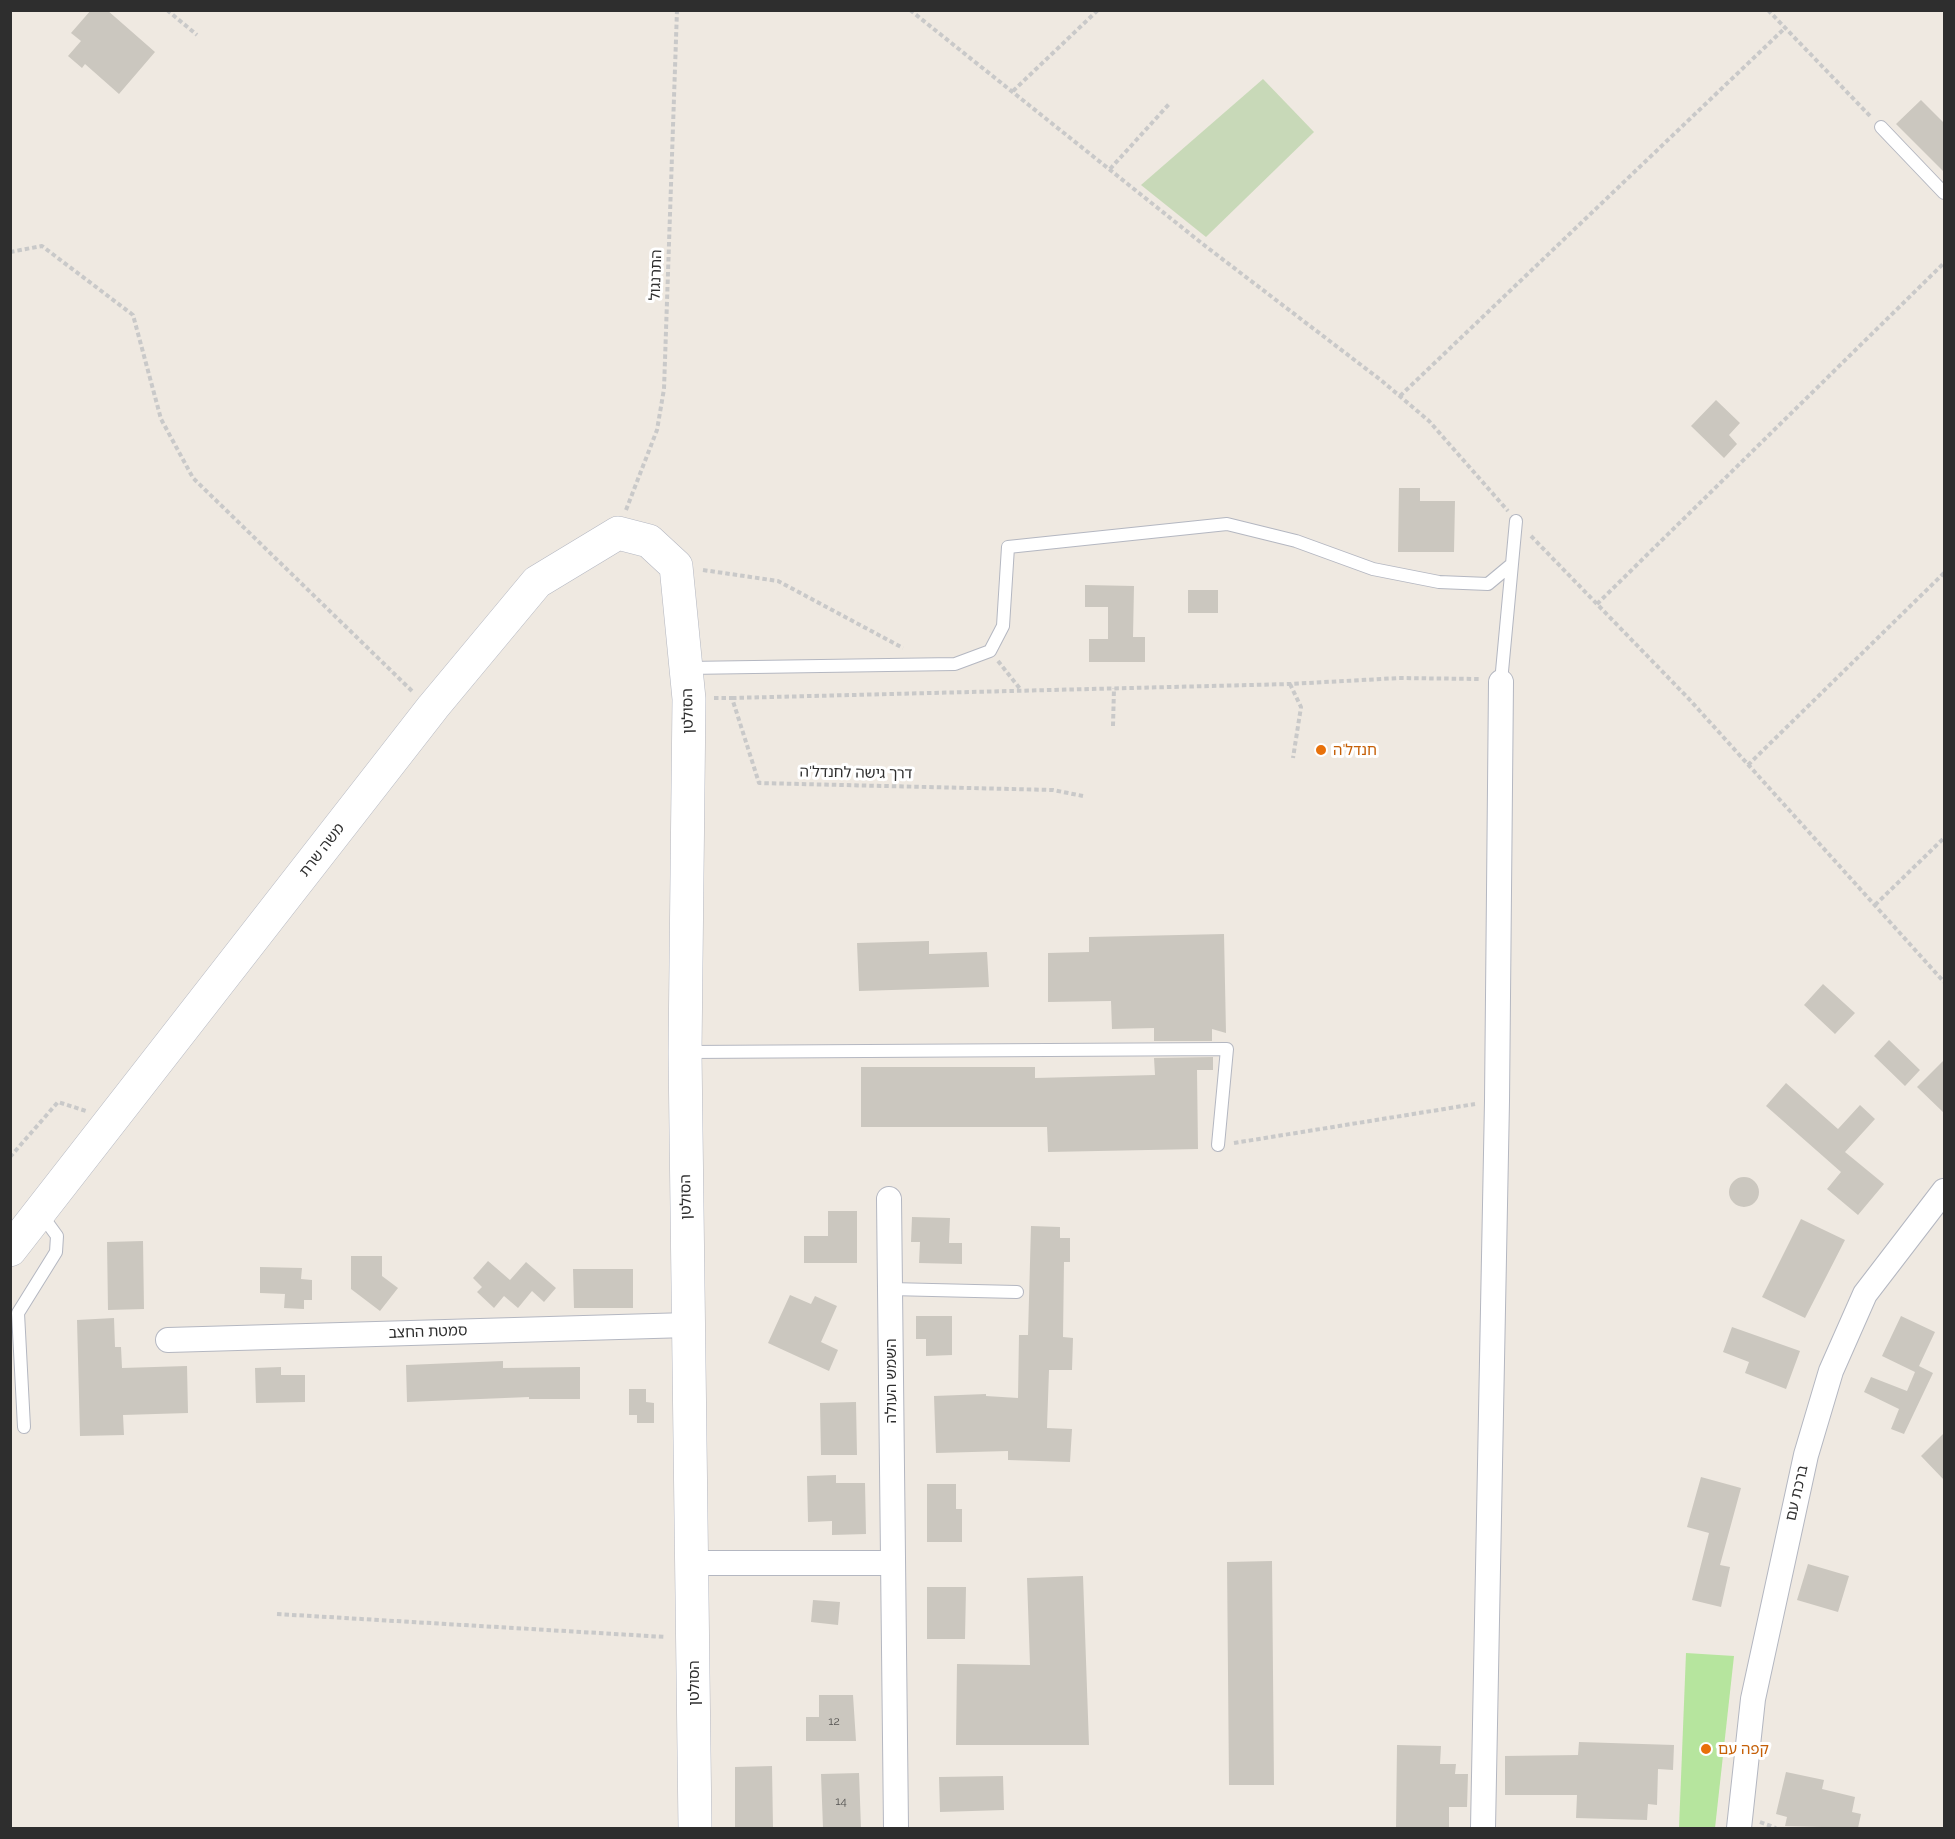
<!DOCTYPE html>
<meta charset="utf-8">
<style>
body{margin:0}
#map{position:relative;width:1955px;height:1839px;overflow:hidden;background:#efe9e1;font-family:Raleway,sans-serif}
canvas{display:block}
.frame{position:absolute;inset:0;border:12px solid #2e2e2e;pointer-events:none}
</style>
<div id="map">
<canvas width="1955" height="1839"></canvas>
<div class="frame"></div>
</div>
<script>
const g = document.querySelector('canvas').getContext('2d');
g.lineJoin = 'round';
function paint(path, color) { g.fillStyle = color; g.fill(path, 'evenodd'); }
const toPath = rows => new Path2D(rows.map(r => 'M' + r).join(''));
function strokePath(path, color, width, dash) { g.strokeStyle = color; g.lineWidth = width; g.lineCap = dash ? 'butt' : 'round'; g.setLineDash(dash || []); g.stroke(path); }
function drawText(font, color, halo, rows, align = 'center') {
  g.font = font + ' Raleway,"Noto Sans Hebrew",sans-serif'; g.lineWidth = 6; g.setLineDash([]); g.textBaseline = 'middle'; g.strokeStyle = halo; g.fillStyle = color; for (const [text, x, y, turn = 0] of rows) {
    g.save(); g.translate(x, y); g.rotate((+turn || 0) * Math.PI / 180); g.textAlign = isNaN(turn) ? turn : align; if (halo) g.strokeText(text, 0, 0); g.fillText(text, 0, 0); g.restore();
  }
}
const green = toPath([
 [1686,1653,1734,1656,1715,1828,1679,1828]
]);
const cemetery = toPath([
 [1263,79,1314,132,1206,237,1141,185]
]);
const building = toPath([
 [91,10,107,10,155,52,119,94,85,64,82,68,68,56,81,41,71,33],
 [1921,100,1944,123,1944,172,1896,124],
 [1716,400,1740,423,1729,435,1737,444,1724,458,1691,426],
 [1399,488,1420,488,1420,501,1455,501,1454,552,1398,552],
 [1085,585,1134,586,1133,637,1145,637,1145,662,1089,662,1089,639,1108,639,1108,607,1085,607],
 [1188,590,1218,590,1218,613,1188,613],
 [1224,934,1226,1033,1212,1029,1212,1041,1154,1041,1154,1028,1112,1029,1111,1001,1048,1002,1048,953,1089,952,1089,937],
 [929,941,929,954,987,952,989,987,859,991,857,943],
 [1823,984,1855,1013,1835,1034,1804,1005],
 [1889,1040,1920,1070,1905,1086,1874,1056],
 [1213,1057,1213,1070,1197,1070,1198,1149,1048,1152,1047,1127,861,1127,861,1067,1035,1067,1035,1078,1155,1075,1154,1058],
 [1944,1060,1944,1113,1917,1087],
 [1786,1083,1838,1129,1860,1105,1875,1119,1845,1152,1884,1184,1858,1215,1827,1189,1841,1172,1766,1106],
 '1729 1192a15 15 0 1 1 30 0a15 15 0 1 1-30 0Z',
 [828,1211,857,1211,857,1263,804,1263,804,1236,828,1236],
 [912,1217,950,1218,949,1243,962,1243,962,1264,919,1263,920,1242,911,1242],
 [1801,1219,1845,1240,1805,1318,1762,1297],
 [1031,1226,1060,1227,1060,1238,1070,1238,1070,1262,1064,1262,1063,1337,1073,1338,1072,1370,1049,1370,1047,1428,1072,1429,1070,1462,1008,1460,1008,1451,936,1453,934,1396,986,1394,986,1396,1018,1398,1019,1335,1028,1335],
 [143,1241,144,1309,108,1310,107,1242],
 [351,1256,382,1256,382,1276,398,1288,380,1311,351,1289],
 [488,1261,510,1280,526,1262,556,1288,544,1302,532,1291,518,1308,504,1296,494,1308,477,1292,482,1287,473,1278],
 [260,1267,302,1268,301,1279,312,1280,312,1300,304,1300,304,1309,284,1308,285,1294,260,1293],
 [573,1269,633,1269,633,1308,574,1308],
 [790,1295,811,1304,815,1296,837,1306,821,1342,838,1350,829,1371,768,1343],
 [916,1316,952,1316,952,1355,926,1356,926,1339,916,1339],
 [1901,1316,1935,1332,1919,1366,1933,1373,1904,1434,1891,1429,1899,1409,1864,1392,1871,1377,1907,1391,1915,1372,1882,1356],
 [114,1318,115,1347,121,1347,122,1368,187,1366,188,1413,123,1415,124,1435,80,1436,77,1320],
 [1732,1327,1800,1351,1786,1389,1745,1373,1749,1362,1723,1352],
 [503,1361,503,1368,580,1367,580,1399,529,1399,529,1397,407,1402,406,1365],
 [281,1367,281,1375,305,1375,305,1402,256,1403,255,1368],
 [629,1389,646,1389,646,1402,654,1403,654,1423,637,1423,637,1415,629,1415],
 [856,1402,857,1455,821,1455,820,1403],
 [1944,1433,1944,1480,1921,1456],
 [836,1475,836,1483,865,1483,866,1534,832,1535,832,1521,808,1522,807,1476],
 [1701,1477,1741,1488,1720,1565,1730,1567,1721,1607,1692,1600,1709,1533,1687,1527],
 [927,1484,956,1484,956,1509,962,1509,962,1542,927,1542],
 [1272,1561,1274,1785,1229,1785,1227,1562],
 [1808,1564,1849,1576,1838,1612,1797,1600],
 [1083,1576,1089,1745,956,1745,957,1664,1030,1665,1027,1578],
 [927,1587,966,1587,965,1639,927,1639],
 [813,1600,840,1602,838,1625,811,1622],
 [819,1695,853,1695,856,1741,806,1741,806,1717,819,1717],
 [1579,1742,1674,1745,1673,1770,1658,1769,1657,1805,1648,1804,1647,1820,1576,1818,1577,1795,1505,1795,1505,1756,1578,1755],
 [1397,1745,1441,1746,1440,1764,1456,1764,1455,1774,1468,1774,1467,1807,1449,1807,1449,1828,1396,1828],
 [772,1766,773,1828,735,1828,735,1767],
 [1786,1772,1824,1780,1822,1789,1855,1797,1852,1812,1861,1814,1858,1828,1785,1826,1787,1817,1776,1814],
 [859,1773,861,1828,823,1828,821,1774],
 [1003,1776,1004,1810,940,1812,939,1777]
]);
const path = toPath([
 [167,10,197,35],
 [910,10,1204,245,1382,381,1429,421,1508,511],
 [1768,10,1870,116],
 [1013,91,1098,10],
 [1110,169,1170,103],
 [10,252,42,246,133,315,161,419,193,478,412,691],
 [1400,396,1785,28],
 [626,510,657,430,664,389,677,10],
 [1531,536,1689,699,1944,982],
 [703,570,778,581,903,648],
 [1597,604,1944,263],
 [998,661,1021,690],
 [1290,684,1301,707,1293,758],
 [714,698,732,698,759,783,1053,790,1083,796],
 [732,698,1290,684,1399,678,1479,679],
 [1113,726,1114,688],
 [1748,765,1944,573],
 [1875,905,1944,838],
 [1234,1143,1475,1104],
 [10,1157,58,1102,86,1111],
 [277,1614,666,1637],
 [1760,1822,1776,1828]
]);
const lane = toPath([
 [1881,127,1944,193],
 [687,668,955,664,990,651,1003,626,1008,547,1227,524,1296,541,1373,569,1439,582,1488,584,1512,564],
 [1501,682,1516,521],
 [687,1052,1227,1049,1218,1145],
 [890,1289,1017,1292],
 [24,1427,18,1313,56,1252,57,1236,41,1214]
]);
const street = toPath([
 [889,1199,896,1828],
 [168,1340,688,1325],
 [692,1563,892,1563],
 [1483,1828,1497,1101,1501,682],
 [1739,1828,1753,1699,1806,1455,1831,1371,1865,1294,1944,1191]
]);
const secondary = toPath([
 [10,1250,433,707,537,582,618,533,649,541,676,566,689,699,685,1052,695,1828]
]);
const markers = [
 [1321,750,6,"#e8710a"],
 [1706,1749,6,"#e8710a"]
];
const numberNames = [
 ["12",834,1721],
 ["14",841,1801]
];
const streetNames = [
 ["התרנגול",656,275,-88],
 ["הסולטן",688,711,-91],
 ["דרך גישה לחנדל'ה",856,773,1],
 ["משה שרת",322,850,-52],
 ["הסולטן",686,1197,-91],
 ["סמטת החצב",428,1332,-2],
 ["השמש העולה",891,1381,-90],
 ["ברכת עם",1797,1493,-77],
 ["הסולטן",694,1683,-90]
];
const foodNames = [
 ["חנדל'ה",1333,750],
 ["קפה עם",1718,1749]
];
paint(green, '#b6e59e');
paint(cemetery, '#c8d9b8');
paint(building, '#cbc7bf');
strokePath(lane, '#b4b7c1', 14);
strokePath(street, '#b4b7c1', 26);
strokePath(secondary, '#b4b7c1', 34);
strokePath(path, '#c9c9c9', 4, [4.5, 3]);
strokePath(lane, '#fff', 12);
strokePath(street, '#fff', 24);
strokePath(secondary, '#fff', 33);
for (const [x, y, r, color] of markers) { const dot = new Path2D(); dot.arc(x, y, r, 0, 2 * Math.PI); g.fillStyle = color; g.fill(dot); strokePath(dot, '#fff', 2); }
drawText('12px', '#555452', null, numberNames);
drawText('15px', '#2e2e2e', '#fff', streetNames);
drawText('15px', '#c56008', '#fff', foodNames, 'left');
</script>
